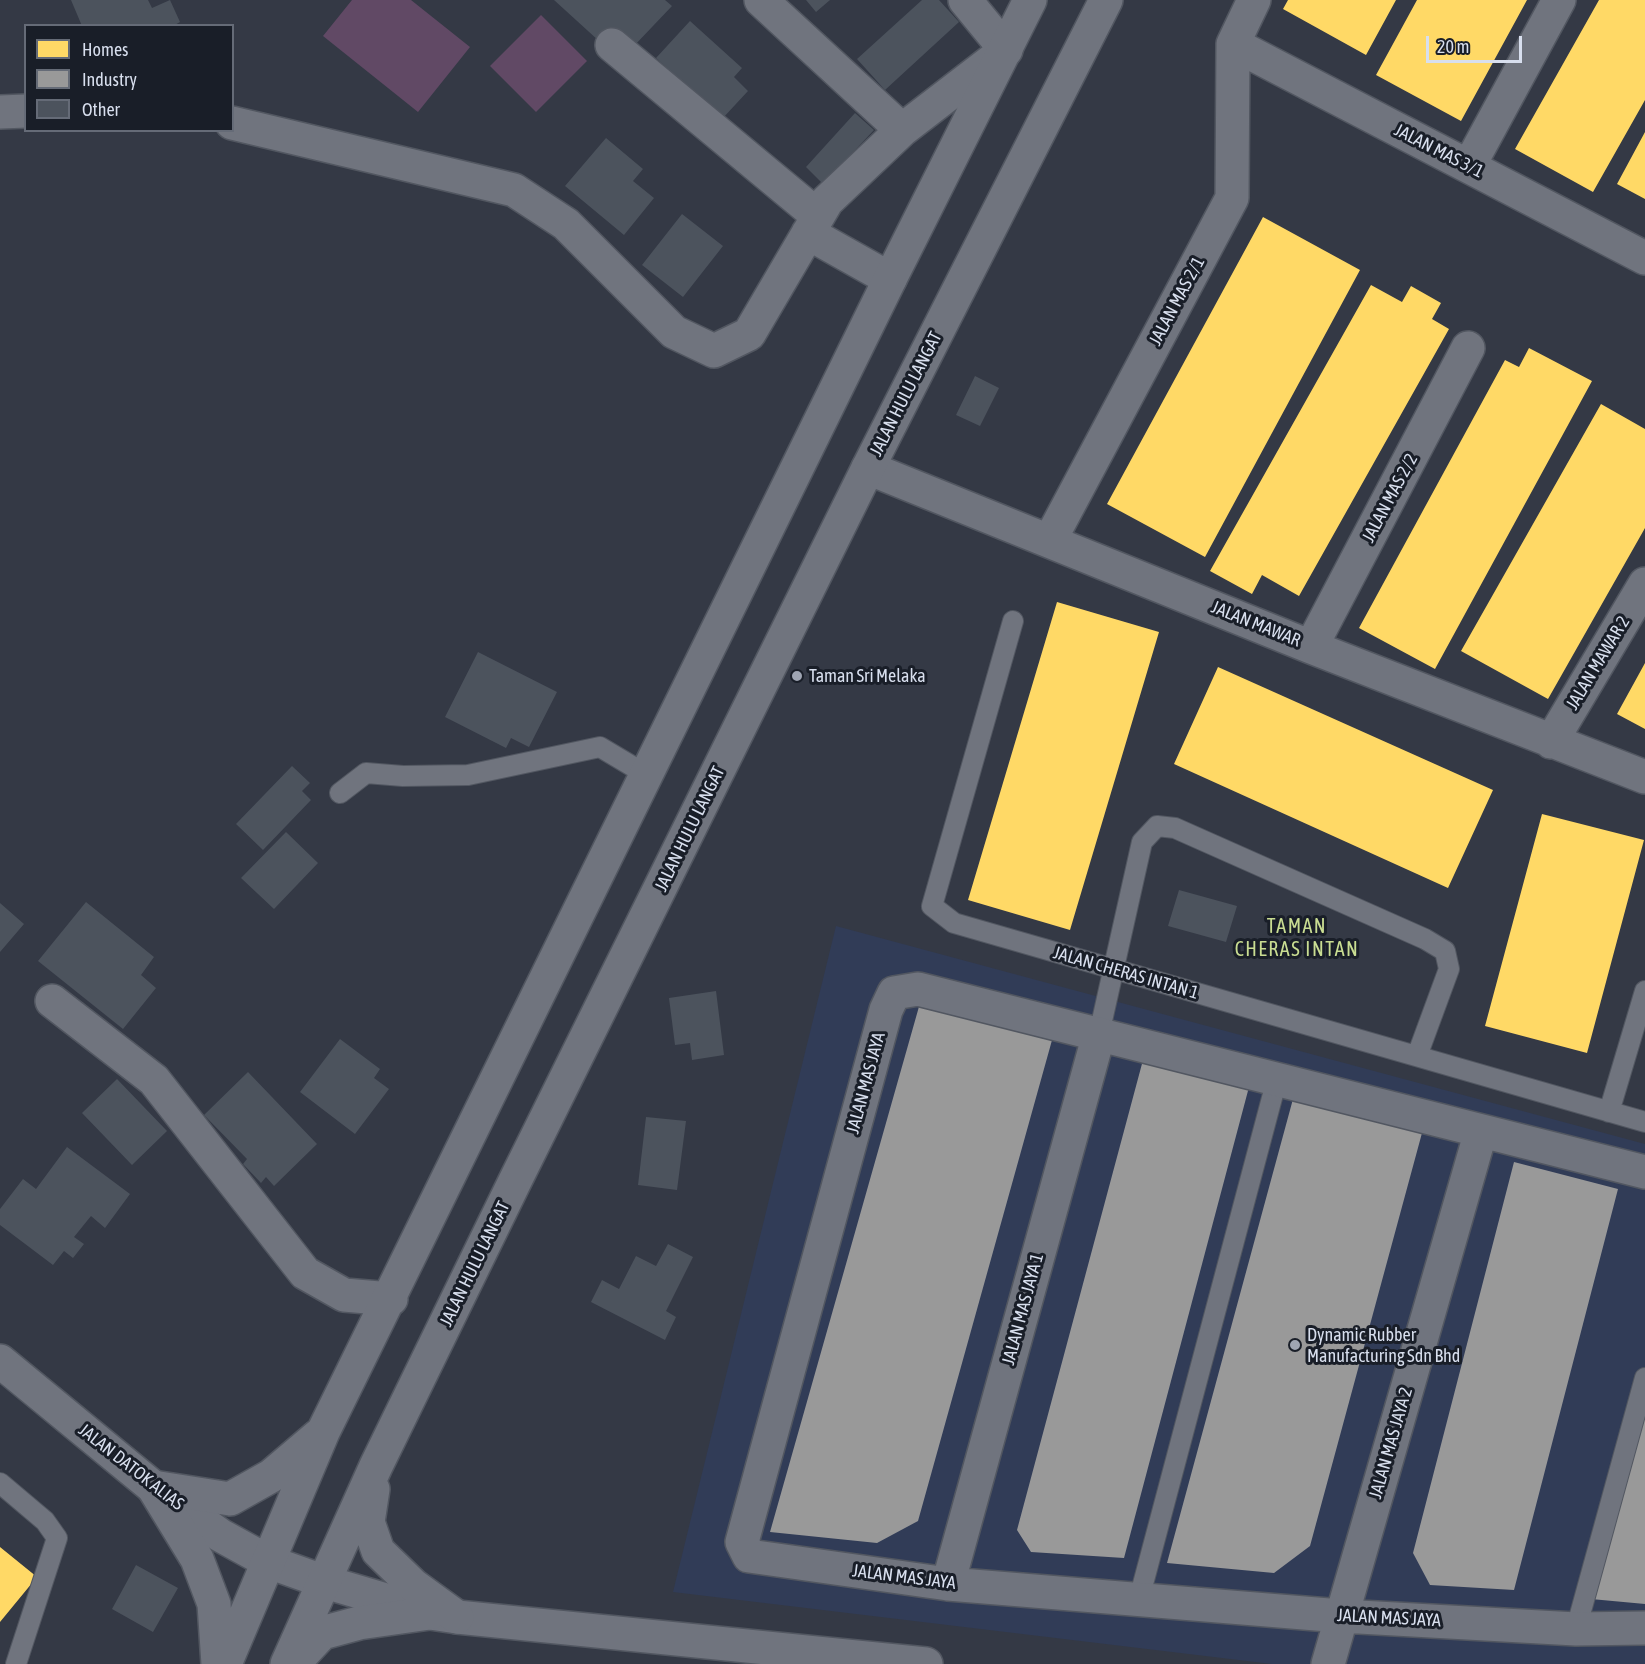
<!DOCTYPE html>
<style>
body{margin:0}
#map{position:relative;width:1645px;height:1664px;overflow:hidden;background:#343945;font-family:"Asap Condensed",sans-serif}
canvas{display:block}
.legend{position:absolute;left:24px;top:24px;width:210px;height:108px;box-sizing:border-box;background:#191e28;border:2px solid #656b77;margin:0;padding:8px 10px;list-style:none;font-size:18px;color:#d8dfee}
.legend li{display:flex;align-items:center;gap:12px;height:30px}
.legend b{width:30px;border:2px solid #656b77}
.scale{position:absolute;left:1426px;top:36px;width:96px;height:27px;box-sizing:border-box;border:3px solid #d8dfee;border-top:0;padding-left:8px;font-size:18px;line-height:21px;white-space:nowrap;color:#d8dfee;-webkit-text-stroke:4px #191e28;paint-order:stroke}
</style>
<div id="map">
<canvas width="1645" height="1664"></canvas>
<ul class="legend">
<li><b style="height:16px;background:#ffd966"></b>Homes</li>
<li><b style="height:16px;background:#999"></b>Industry</li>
<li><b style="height:16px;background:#4c535d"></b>Other</li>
</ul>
<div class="scale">20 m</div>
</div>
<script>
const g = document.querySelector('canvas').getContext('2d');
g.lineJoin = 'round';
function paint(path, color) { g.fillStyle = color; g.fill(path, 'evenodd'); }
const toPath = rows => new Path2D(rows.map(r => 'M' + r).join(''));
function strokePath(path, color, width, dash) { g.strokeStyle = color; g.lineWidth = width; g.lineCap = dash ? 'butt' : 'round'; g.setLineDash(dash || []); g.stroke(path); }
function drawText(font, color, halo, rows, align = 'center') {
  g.font = font + ' "Asap Condensed",sans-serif'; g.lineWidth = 6; g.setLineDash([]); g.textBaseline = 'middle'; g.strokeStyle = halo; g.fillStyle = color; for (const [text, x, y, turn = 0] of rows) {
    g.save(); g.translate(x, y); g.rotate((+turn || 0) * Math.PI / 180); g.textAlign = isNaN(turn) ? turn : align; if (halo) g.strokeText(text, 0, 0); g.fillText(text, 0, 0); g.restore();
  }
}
const built = toPath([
 [836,926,1645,1144,1645,1664,1272,1664,673,1592]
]);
const green = toPath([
 [352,0,411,0,470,47,418,112,323,36],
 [541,15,587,61,536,112,490,66]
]);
const homes = toPath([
 [1288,0,1396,0,1366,55,1283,9],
 [1417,0,1527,0,1461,121,1376,75],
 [1599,0,1645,0,1645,100,1593,192,1515,149],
 [1645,132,1645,199,1617,184],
 [1263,217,1360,270,1205,557,1107,504],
 [1371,285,1402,302,1411,286,1441,303,1432,319,1449,329,1299,596,1262,575,1252,594,1210,571],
 [1529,348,1592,381,1435,669,1359,628,1505,360,1519,367],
 [1601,404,1645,429,1645,528,1548,699,1461,651],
 [1057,602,1159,632,1070,930,968,900],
 [1645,663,1645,729,1617,714],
 [1218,667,1493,790,1448,888,1174,764],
 [1542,814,1644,840,1587,1053,1485,1026],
 [0,1547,37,1577,0,1622]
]);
const industry = toPath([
 [922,996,1054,1033,918,1521,877,1543,770,1532],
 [1143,1060,1249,1087,1124,1558,1031,1552,1017,1530],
 [1293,1099,1422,1133,1310,1546,1274,1573,1167,1563],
 [1514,1162,1618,1189,1514,1590,1430,1585,1413,1553],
 [1645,1407,1645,1604,1591,1599]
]);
const building = toPath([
 [71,0,148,0,152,8,170,0,180,22,173,26,82,26],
 [554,0,665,0,672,6,633,47,612,28,599,41],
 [806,0,830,0,816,12],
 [922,0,939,0,959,22,885,90,857,59],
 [690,21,742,68,734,77,748,91,722,119,656,58],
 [855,113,874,130,823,184,806,167],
 [606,138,643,169,633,181,654,198,624,235,565,186],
 [682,214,723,246,683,297,642,265],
 [975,376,999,388,980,426,956,415],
 [478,652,557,692,529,747,511,738,506,748,445,717],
 [292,766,310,783,302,791,311,800,263,850,236,824],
 [286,832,318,863,274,909,241,878],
 [1179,890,1237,906,1226,942,1168,926],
 [86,902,154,957,141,975,156,988,123,1029,38,961],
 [0,903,24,924,0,952],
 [716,991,724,1055,692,1060,690,1043,675,1045,669,998],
 [340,1039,380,1069,374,1078,389,1089,355,1134,300,1092],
 [248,1072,317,1144,274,1186,266,1177,261,1183,243,1164,247,1159,204,1115],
 [117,1079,167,1131,132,1165,82,1113],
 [646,1117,686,1121,677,1190,638,1185],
 [67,1147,130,1194,105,1228,91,1216,74,1237,84,1244,73,1258,64,1251,53,1265,0,1225,0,1209,23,1179,36,1189],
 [668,1244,693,1257,666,1311,676,1317,665,1340,591,1302,602,1280,619,1289,636,1256,656,1266],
 [136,1565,178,1588,153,1632,112,1609]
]);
const lane = toPath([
 [1013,621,932,906,954,923,1645,1122],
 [340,793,366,773,403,776,468,775,600,747,647,775],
 [1099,1034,1142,842,1157,826,1175,828,1425,939,1445,951,1449,969,1417,1056],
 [1609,1112,1645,991],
 [0,1483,45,1521,57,1538,16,1664],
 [1139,1599,1277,1079],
 [1576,1629,1645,1378]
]);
const street = toPath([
 [761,0,902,130],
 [1233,44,1645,258],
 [612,45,818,216],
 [0,112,26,111],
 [232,123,514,190,566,224,674,332,714,351,749,334,827,201,902,130,1006,50,965,0],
 [1469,166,1559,0],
 [808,233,890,279],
 [868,468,1311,647,1645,777],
 [1050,540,1232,198,1233,44,1254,0],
 [1311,647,1468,348],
 [1551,742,1645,584],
 [52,1001,154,1080,305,1273,344,1295,391,1299],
 [1645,1172,918,989,894,993,886,1010,742,1542,749,1556,948,1584,1341,1616,1576,1629,1645,1628],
 [0,1361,153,1487,220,1535,269,1562,325,1582,430,1613,457,1617,926,1664],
 [948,1584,1099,1034],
 [1328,1664,1481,1131]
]);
const secondary = toPath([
 [153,1487,230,1499,271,1476,318,1436],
 [153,1487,197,1559,214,1604,218,1664],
 [373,1489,368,1522,378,1551,413,1585,457,1617],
 [296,1661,322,1633,359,1623,430,1613],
 [225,1664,323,1432,890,279,1030,0],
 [287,1664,376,1466,515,1181,868,468,1106,0]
]);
const markers = [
 [797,676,6,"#9fa5b3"],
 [1295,1345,6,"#9fa5b3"]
];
const streetNames = [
 ["JALAN MAS 3/1",1439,151,27],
 ["JALAN MAS 2/1",1177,301,-62],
 ["JALAN HULU LANGAT",906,394,-63],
 ["JALAN MAS 2/2",1390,498,-62],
 ["JALAN MAWAR",1256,624,22],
 ["JALAN MAWAR 2",1598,663,-59],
 ["JALAN HULU LANGAT",690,829,-64],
 ["JALAN CHERAS INTAN 1",1126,973,16],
 ["JALAN MAS JAYA",866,1083,-75],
 ["JALAN HULU LANGAT",475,1264,-64],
 ["JALAN MAS JAYA 1",1023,1309,-75],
 ["JALAN MAS JAYA 2",1391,1443,-74],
 ["JALAN DATOK ALIAS",131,1467,38],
 ["JALAN MAS JAYA",904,1577,7],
 ["JALAN MAS JAYA",1389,1618,3]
];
const poiNames = [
 ["Taman Sri Melaka",809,676],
 ["Dynamic Rubber",1307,1335],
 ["Manufacturing Sdn Bhd",1307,1356]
];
const neighbourhoodNames = [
 ["TAMAN",1297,927],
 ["CHERAS INTAN",1297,950]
];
paint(built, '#313c57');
paint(green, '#614965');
paint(homes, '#ffd966');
paint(industry, '#999');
paint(building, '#4c535d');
strokePath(lane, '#525761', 22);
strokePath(street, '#525761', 36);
strokePath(secondary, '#525761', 36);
strokePath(lane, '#70747e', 20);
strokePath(street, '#70747e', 33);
strokePath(secondary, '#70747e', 33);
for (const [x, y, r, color] of markers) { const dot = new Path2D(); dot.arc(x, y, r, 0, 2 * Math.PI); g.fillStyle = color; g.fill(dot); strokePath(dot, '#191e28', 2); }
drawText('18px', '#d8dfee', '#191e28', streetNames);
drawText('18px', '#d8dfee', '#191e28', poiNames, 'left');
g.letterSpacing = '1.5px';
drawText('20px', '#c9dd92', '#191e28', neighbourhoodNames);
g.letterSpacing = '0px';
</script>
